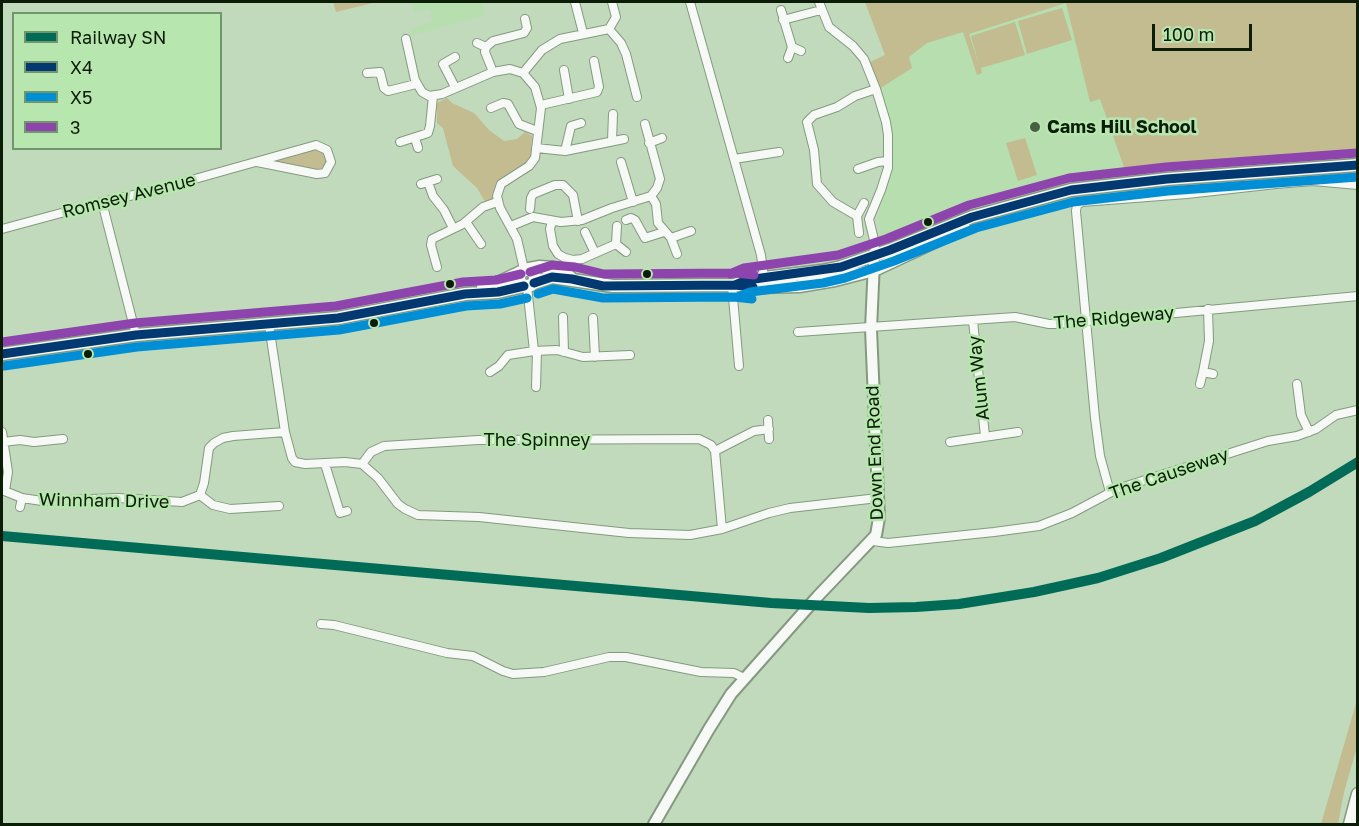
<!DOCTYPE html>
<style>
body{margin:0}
#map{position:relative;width:1359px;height:826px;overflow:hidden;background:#c0dabb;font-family:"Golos Text",sans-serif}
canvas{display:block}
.frame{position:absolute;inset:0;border:3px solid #0b1c07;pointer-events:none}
.legend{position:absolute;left:12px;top:12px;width:210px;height:138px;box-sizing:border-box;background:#b7e7ae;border:2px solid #72966b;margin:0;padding:8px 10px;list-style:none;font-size:18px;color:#0b1c07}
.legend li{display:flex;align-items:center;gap:12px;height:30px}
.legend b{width:30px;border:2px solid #72966b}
.scale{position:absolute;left:1152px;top:24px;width:100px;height:27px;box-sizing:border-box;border:3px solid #0b1c07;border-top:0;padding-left:8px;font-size:18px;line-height:21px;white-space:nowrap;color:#0b1c07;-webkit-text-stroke:4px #b7e7ae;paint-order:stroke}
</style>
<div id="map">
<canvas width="1359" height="826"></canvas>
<div class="frame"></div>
<ul class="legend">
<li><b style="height:8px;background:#006b56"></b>Railway SN</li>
<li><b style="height:8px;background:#013970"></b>X4</li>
<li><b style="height:8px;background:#008ed4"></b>X5</li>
<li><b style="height:8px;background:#8e44ad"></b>3</li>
</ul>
<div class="scale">100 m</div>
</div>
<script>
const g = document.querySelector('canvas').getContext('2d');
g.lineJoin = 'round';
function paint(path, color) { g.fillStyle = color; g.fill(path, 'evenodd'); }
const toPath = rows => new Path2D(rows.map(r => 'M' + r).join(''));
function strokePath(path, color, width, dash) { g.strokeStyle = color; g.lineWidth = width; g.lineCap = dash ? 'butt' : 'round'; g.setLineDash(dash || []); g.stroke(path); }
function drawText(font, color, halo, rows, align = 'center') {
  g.font = font + ' "Golos Text",sans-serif'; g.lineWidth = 5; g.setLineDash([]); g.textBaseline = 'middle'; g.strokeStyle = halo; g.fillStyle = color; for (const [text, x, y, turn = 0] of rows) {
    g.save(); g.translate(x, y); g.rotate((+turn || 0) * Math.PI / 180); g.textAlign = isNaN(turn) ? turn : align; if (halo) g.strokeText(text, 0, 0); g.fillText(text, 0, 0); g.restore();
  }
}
const built = toPath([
 [412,2,481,2,485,15,412,35,410,29,433,22,430,9,415,12],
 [865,2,1140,2,1189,165,1075,175,1017,190,898,239,887,242,881,239,878,218,891,170,892,132,870,62,885,55]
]);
const green = toPath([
 [333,2,377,2,336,12],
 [865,2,1357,2,1357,150,1125,170,1100,99,1090,102,1066,3,969,34,979,65,971,36,1015,22,1025,55,981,68,982,73,977,75,963,32,927,43,909,57,912,68,879,89,870,62,885,55],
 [1062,8,1072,40,1027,54,1018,21],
 [447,98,452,103,474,113,489,130,504,141,517,139,525,132,532,136,531,154,529,161,500,181,495,186,493,198,491,201,486,202,484,200,477,188,453,166,443,128,437,123,437,103],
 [1025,138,1037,175,1018,181,1006,143],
 [317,148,323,150,328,160,326,168,319,172,276,162,276,160],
 [1357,700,1357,747,1344,792,1338,824,1321,824]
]);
const street = toPath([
 [575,2,583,33],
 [690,2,761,255,764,278],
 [819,2,829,27,853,46,864,59,876,89,886,122,888,135,888,168,881,190,869,219,875,244,874,256],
 [781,10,792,47],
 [783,20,821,10],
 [609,29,621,43,626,54,637,97],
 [406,39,415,80,422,92,429,96,442,94,493,72,510,69,523,73,535,87,541,108,535,158,529,166,501,184,497,196,500,208,517,239,524,269],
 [477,43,486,47],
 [788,58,792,47,801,51],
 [564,70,569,99],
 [493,72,485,52,486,47,493,41,524,33,527,28,525,19],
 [367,73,380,72,384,88,388,91,416,84],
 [523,73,542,50,560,39,609,29,616,17,612,2],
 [455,87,443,64,455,57],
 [541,105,597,92,599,87,594,61],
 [491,108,503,103,508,104,519,124,537,131],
 [415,138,418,148],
 [612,141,613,114],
 [400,142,428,133,430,126,433,96],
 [649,143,662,138],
 [536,148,565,151,624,139],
 [565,151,571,126,581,123],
 [734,159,779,152],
 [621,162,633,202],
 [858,169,878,162,888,161],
 [428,182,433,196,444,210,453,228],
 [421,184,437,179],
 [651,196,656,204,658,223,671,238,677,254],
 [102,202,136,335],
 [530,209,531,198,533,194,555,185,563,185,573,195,578,221],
 [857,216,833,202,817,184,814,150,807,122,814,115,837,107,855,96,876,89],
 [626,220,631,218,635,220,645,238,664,232],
 [552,221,550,229,553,246,558,254,565,258,573,260,582,259,616,244],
 [466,222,481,244],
 [511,226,533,217,561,222,582,220,612,208,651,196,657,188,660,179,645,124],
 [617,226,616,244,626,252],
 [2,229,102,202,152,191,316,145,327,150,331,162,325,173,317,174,257,162],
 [585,232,595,253],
 [859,233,857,216,864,203],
 [671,238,691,231],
 [437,267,431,245,432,239,463,224,483,207,497,202],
 [527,286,534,351,557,350,583,357,630,355],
 [732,286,739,366],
 [1208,309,1209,341,1203,372,1213,374],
 [563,317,564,352],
 [593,318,595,357],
 [973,321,985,436],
 [269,325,285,432,292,458,295,462,305,464,345,462,362,464,378,478,398,504,405,509,418,515,479,517,629,533,690,535,722,529,769,513,790,508,878,498],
 [798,332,1015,317,1049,324,1058,324,1358,296],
 [490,372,499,366,508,355,534,351],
 [1200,384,1203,372],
 [1297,384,1301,415,1309,432],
 [536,387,537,351],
 [768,420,769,439],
 [2,432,8,472,5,491],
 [3,442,20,440,34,442,63,439],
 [950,442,1018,432],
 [715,451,722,529],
 [325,464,340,513,347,511],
 [362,464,371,452,384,446,478,440,699,439,711,445,715,451,754,431,769,429],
 [2,490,22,498,42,501,118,498,182,502,200,495,204,483,209,448,214,443,223,438,233,436,285,432],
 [1110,492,1100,456,1095,418,1076,211,1077,205,1082,202,1187,194,1276,184,1313,181,1358,185],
 [200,495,213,505,230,509,279,506],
 [20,507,22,498],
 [873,541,888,543,994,532,1039,526,1072,513,1117,489,1268,441,1297,436,1316,429,1336,415,1358,410],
 [321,624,334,625,447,653,473,656,503,671,513,674,544,672,609,657,626,657,701,672,734,673,744,678]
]);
const secondary = toPath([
 [654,824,709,729,731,694,818,596,876,535,879,518,871,329,874,262]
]);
const primary = toPath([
 [529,269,540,267,553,268,564,272,571,278],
 '519 278a8 8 0 1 1 16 0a8 8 0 1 1-16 0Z',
 [534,283,552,277,613,286,735,285,754,287,799,286,835,280,874,270,964,228],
 [735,285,747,280,822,271,841,267,890,250,972,217,1071,190,1167,179,1358,165],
 [483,287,500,282,521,272],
 [2,354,136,335,338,318,465,294,498,292,524,286],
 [1350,824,1358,794]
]);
const bus1 = toPath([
 [534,283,552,277,572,279,603,286,735,285,753,287],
 [735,285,747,280,841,267,890,250,972,217,1071,190,1167,179,1358,165],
 [2,354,136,335,338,318,465,294,498,292,524,286]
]);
const bus2 = toPath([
 [538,294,553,289,603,298,734,297,752,299],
 [740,296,750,292,823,283,845,278,894,261,976,228,1073,202,1168,191,1358,177],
 [4,366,137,347,339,330,466,306,500,304,527,298]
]);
const bus3 = toPath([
 [530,272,552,265,575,267,604,274,735,273,754,275],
 [730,274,744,268,838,255,886,239,969,205,1069,178,1166,167,1357,153],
 [2,342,135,323,336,306,463,282,496,280,521,274]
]);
const rail1 = toPath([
 [2,536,771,603,869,608,916,607,959,604,1034,592,1098,578,1161,558,1255,521,1309,492,1358,462]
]);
const markers = [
 [1035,127,6,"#4a5e46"],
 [928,222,5,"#0b1c07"],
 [647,274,5,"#0b1c07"],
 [450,284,5,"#0b1c07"],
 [374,323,5,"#0b1c07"],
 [88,354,5,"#0b1c07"]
];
const poiNames = [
 ["Cams Hill School",1047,127]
];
const streetNames = [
 ["Romsey Avenue",129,196,-14],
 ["The Ridgeway",1114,318,-5],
 ["Alum Way",979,378,-96],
 ["The Spinney",537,440],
 ["Down End Road",875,453,-92],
 ["The Causeway",1169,474,-19],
 ["Winnham Drive",104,501,1]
];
paint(built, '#b6deae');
paint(green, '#c2bc90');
strokePath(street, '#859981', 10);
strokePath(secondary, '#859981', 14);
strokePath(primary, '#859981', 15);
strokePath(street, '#f6f9f5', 8);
strokePath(secondary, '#f6f9f5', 10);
strokePath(primary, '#f6f9f5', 12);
strokePath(bus1, '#013970', 9);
strokePath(bus2, '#008ed4', 9);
strokePath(bus3, '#8e44ad', 9);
strokePath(rail1, '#006b56', 10);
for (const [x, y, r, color] of markers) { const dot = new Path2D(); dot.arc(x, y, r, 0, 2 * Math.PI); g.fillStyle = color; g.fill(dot); strokePath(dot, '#b7e7ae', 2); }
drawText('bold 18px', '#0b1c07', '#b7e7ae', poiNames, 'left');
drawText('18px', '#0b1c07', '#b7e7ae', streetNames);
</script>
